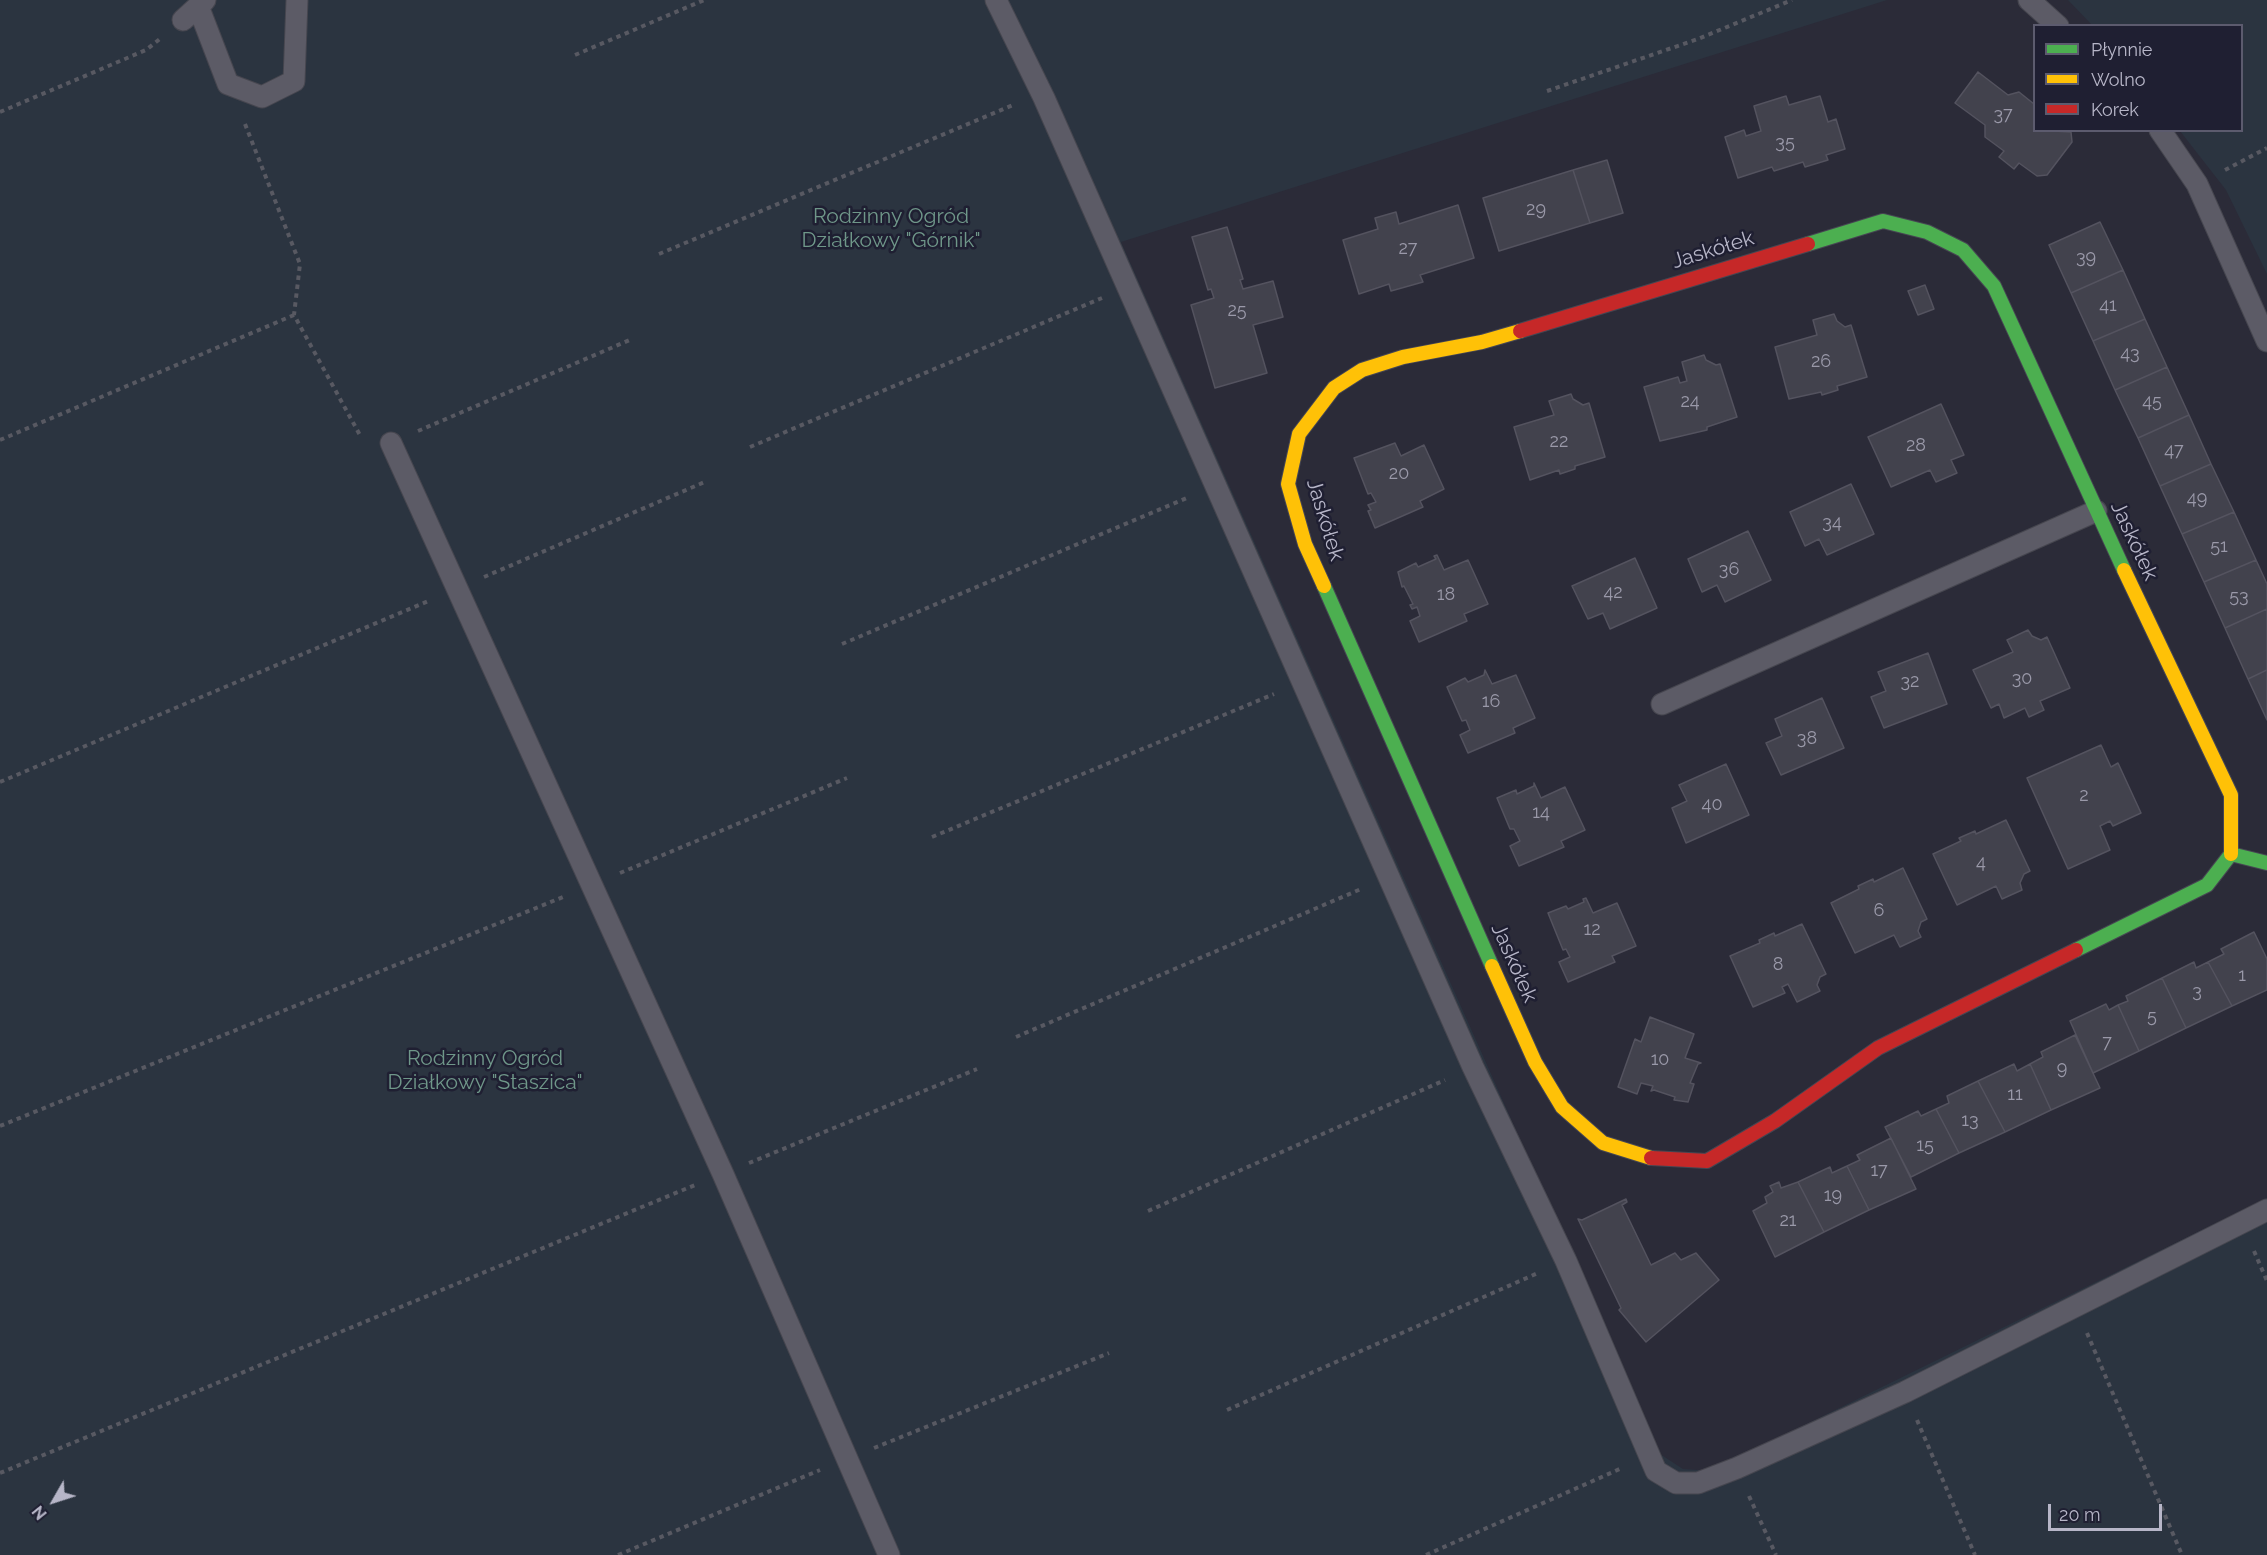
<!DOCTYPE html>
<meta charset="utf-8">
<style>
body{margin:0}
#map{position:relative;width:2267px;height:1555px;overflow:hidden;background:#2b2b38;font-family:Raleway,sans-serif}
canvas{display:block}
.legend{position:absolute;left:2033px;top:24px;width:210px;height:108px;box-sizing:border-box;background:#1f1f32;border:2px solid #5c5b6e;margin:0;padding:8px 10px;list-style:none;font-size:18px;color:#b7b6c8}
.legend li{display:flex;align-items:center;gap:12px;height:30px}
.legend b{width:30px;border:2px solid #5c5b6e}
.north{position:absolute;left:24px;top:1471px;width:60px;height:60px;-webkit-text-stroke:4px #1f1f32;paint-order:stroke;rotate:231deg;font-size:16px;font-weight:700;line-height:24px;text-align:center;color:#b7b6c8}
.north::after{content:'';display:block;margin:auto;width:21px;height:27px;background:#b7b6c8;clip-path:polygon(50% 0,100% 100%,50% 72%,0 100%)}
.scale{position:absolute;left:2048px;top:1504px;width:114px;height:27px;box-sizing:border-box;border:3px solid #b7b6c8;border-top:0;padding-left:8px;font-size:18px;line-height:21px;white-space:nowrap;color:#b7b6c8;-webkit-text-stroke:4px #1f1f32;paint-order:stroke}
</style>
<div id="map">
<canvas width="2267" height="1555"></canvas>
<ul class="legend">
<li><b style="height:8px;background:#4caf50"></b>Płynnie</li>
<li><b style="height:8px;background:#ffc107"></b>Wolno</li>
<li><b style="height:8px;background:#c62828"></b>Korek</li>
</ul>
<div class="north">N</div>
<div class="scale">20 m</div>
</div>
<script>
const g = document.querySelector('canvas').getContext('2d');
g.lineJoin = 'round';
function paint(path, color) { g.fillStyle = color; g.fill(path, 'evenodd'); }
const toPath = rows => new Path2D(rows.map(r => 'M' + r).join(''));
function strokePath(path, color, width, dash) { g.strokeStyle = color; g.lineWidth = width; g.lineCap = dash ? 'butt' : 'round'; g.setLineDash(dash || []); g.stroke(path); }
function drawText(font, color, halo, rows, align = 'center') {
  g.font = font + ' Raleway,sans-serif'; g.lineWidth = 5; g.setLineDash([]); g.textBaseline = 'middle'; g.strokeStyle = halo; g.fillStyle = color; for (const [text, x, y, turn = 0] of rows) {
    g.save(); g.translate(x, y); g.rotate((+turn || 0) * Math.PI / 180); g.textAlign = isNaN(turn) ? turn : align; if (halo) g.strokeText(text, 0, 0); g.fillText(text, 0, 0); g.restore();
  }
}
const green = toPath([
 [0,0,1887,0,1121,242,1660,1454,1683,1469,1711,1471,2267,1198,2267,1555,0,1555],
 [2068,0,2267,0,2267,274,2226,190,2180,131,2242,130,2242,26,2092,25]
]);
const building = toPath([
 [1978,72,2008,95,2019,92,2034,104,2034,130,2071,132,2072,142,2047,175,2037,176,2019,163,2014,169,1999,157,2004,151,1985,137,1985,125,1955,103,1978,72],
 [1786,96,1789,105,1820,96,1828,122,1836,119,1845,149,1826,155,1828,160,1805,167,1803,162,1774,171,1772,167,1738,178,1725,137,1744,130,1746,136,1761,131,1754,106,1786,96],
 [1607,160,1623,213,1590,223,1573,170,1607,160],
 [1573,170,1590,223,1499,251,1483,198,1573,170],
 [1458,205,1474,258,1420,275,1423,282,1391,291,1389,284,1359,294,1343,240,1378,229,1375,218,1396,212,1399,224,1458,205],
 [2100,222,2123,270,2071,293,2049,245,2100,222],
 [1227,227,1243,279,1240,280,1243,289,1273,281,1283,317,1253,325,1267,373,1215,388,1191,305,1214,298,1211,289,1208,290,1192,237,1227,227],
 [2123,270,2145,319,2093,341,2071,293,2123,270],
 [1925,285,1934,309,1918,315,1908,291,1925,285],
 [1834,314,1837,321,1845,327,1851,325,1867,377,1837,386,1838,390,1822,395,1821,392,1789,399,1775,347,1817,335,1813,320,1834,314],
 [2145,319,2167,367,2115,390,2093,341,2145,319],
 [1704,355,1706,360,1716,365,1720,364,1737,417,1707,427,1707,430,1660,441,1644,387,1678,377,1680,383,1687,381,1682,362,1704,355],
 [2167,367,2189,415,2138,438,2115,390,2167,367],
 [1571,394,1573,399,1583,405,1589,403,1605,457,1575,466,1575,469,1560,474,1559,470,1530,480,1514,427,1554,415,1549,401,1571,394],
 [1941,404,1964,455,1951,460,1957,473,1936,482,1930,470,1891,487,1868,437,1941,404],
 [2189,415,2211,464,2160,486,2138,438,2189,415],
 [1395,443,1401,456,1424,445,1444,489,1420,501,1423,507,1375,528,1368,511,1371,510,1368,505,1376,502,1371,493,1368,494,1354,458,1395,443],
 [2211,464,2234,512,2182,534,2160,486,2211,464],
 [1851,484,1874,534,1827,555,1819,539,1805,546,1790,512,1851,484],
 [2234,512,2256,560,2204,582,2182,534,2234,512],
 [1748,531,1771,580,1725,602,1717,585,1702,592,1688,559,1748,531],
 [1437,555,1444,570,1468,560,1488,604,1464,614,1467,621,1419,642,1410,621,1420,616,1417,607,1412,609,1410,605,1413,604,1404,586,1402,587,1398,572,1416,563,1418,567,1436,559,1434,556,1437,555],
 [1635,558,1657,608,1610,629,1603,613,1588,619,1572,586,1635,558],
 [2256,560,2267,584,2267,609,2225,628,2204,582,2256,560],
 [2267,609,2267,670,2248,679,2225,628,2267,609],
 [2028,630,2032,636,2041,640,2047,637,2070,688,2040,701,2044,710,2029,717,2025,708,2004,718,1999,704,1991,708,1973,670,2013,652,2007,640,2028,630],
 [1928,653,1947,704,1884,728,1871,697,1886,691,1878,672,1928,653],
 [1485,670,1492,684,1516,675,1535,718,1513,728,1515,733,1468,753,1460,735,1470,730,1466,720,1462,721,1447,687,1465,678,1468,682,1484,675,1485,670],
 [2267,670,2267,720,2248,679,2267,670],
 [1822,698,1844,748,1781,775,1766,743,1782,736,1775,719,1822,698],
 [2101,745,2111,767,2118,763,2141,813,2113,826,2110,821,2100,826,2110,850,2068,869,2027,778,2101,745],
 [1726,764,1749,815,1686,843,1672,808,1687,801,1679,785,1726,764],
 [1534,783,1541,798,1565,787,1585,830,1561,841,1564,847,1519,866,1510,846,1520,841,1514,829,1510,829,1497,798,1516,790,1517,794,1534,786,1534,783],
 [2006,820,2030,871,2024,874,2020,883,2022,890,2002,899,1996,886,1957,905,1933,854,1961,841,1959,838,1975,831,1976,834,2006,820],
 [1903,868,1927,919,1921,922,1918,931,1921,937,1900,947,1894,935,1855,953,1831,903,1859,889,1858,886,1873,879,1874,882,1903,868],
 [1586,898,1593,913,1617,903,1636,946,1612,956,1615,962,1568,982,1559,962,1570,957,1566,949,1563,950,1548,913,1566,906,1568,909,1584,902,1583,899,1586,898],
 [1802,924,1826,974,1820,977,1817,985,1820,991,1797,1002,1788,984,1782,987,1785,993,1753,1007,1730,956,1760,943,1759,940,1774,933,1775,936,1802,924],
 [2254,932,2267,959,2267,990,2232,1006,2208,962,2224,954,2221,949,2254,932],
 [2194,962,2196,968,2208,962,2232,1006,2186,1028,2162,978,2194,962],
 [2162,978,2186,1028,2139,1051,2118,1005,2128,1001,2126,996,2162,978],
 [2106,1004,2109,1010,2118,1005,2139,1051,2093,1073,2070,1021,2106,1004],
 [1650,1017,1694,1034,1685,1058,1701,1063,1698,1064,1690,1083,1694,1084,1688,1102,1674,1100,1675,1097,1654,1090,1651,1091,1653,1086,1641,1083,1637,1094,1618,1087,1635,1039,1641,1042,1650,1017],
 [2075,1035,2100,1088,2051,1110,2030,1064,2043,1057,2041,1052,2075,1035],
 [2014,1064,2017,1071,2030,1064,2051,1110,2005,1132,1978,1081,2014,1064],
 [1978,1081,2005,1132,1959,1153,1936,1109,1949,1103,1947,1096,1978,1081],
 [1936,1109,1959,1153,1911,1177,1885,1127,1918,1111,1921,1116,1936,1109],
 [1891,1138,1916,1189,1869,1210,1847,1166,1860,1160,1857,1155,1891,1138],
 [1847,1166,1869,1210,1824,1232,1798,1182,1830,1167,1832,1173,1847,1166],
 [1779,1182,1781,1188,1798,1182,1824,1232,1775,1257,1753,1211,1767,1203,1765,1197,1773,1192,1770,1186,1779,1182],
 [1626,1199,1627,1202,1622,1205,1651,1265,1675,1253,1681,1260,1696,1253,1719,1280,1646,1342,1619,1310,1621,1308,1578,1219,1582,1220,1626,1199]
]);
const path = toPath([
 [575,55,704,0],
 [1547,91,1698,39,1792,0],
 [0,112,146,50,161,38],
 [245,124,300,264,294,315,361,437],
 [2225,170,2267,148],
 [659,254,1013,105],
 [418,431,632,339],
 [0,440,294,315],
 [750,447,1102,298],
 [484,577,707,481],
 [842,644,1189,497],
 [0,782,431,600],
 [932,837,1274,694],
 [620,873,847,778],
 [1016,1037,1361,889],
 [0,1126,563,897],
 [749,1163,977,1069],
 [1148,1211,1445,1080],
 [2254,1251,2267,1281],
 [2087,1333,2182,1555],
 [1227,1410,1538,1273],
 [1917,1420,1975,1555],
 [874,1448,1109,1353],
 [0,1473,695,1185],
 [1749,1496,1776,1555],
 [618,1555,820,1470],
 [1426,1555,1622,1468]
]);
const lane = toPath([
 [996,0,1044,98,1473,1067,1566,1261,1656,1471,1676,1483,1698,1483,1737,1468,1905,1392,2267,1210],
 [2029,0,2058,26],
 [198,6,228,84,262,97,294,81,297,0],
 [183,20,205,0],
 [2160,130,2197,184,2267,341],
 [391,443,723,1174,889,1555],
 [1662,704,2096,511]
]);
const fast = toPath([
 [1808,244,1883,221,1927,232,1963,250,1994,286,2124,570],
 [1324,586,1492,966],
 [2076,950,2207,885,2231,854,2267,863]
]);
const slow = toPath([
 [2124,570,2231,795,2231,854],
 [1324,586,1305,544,1288,484,1299,434,1334,388,1362,370,1403,357,1482,342,1520,331],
 [1492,966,1535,1062,1562,1107,1603,1143,1651,1158]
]);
const jam = toPath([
 [1520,331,1808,244],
 [1651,1158,1707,1161,1775,1121,1878,1048,2076,950]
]);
const numberNames = [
 ["37",2003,115],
 ["35",1785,143],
 ["29",1536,210],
 ["27",1408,249],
 ["39",2086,258],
 ["41",2108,306],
 ["25",1237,311],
 ["43",2130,354],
 ["26",1821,362],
 ["24",1690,402],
 ["45",2152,402],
 ["22",1559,442],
 ["28",1916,446],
 ["47",2174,451],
 ["20",1399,474],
 ["49",2197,499],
 ["34",1832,523],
 ["51",2219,547],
 ["36",1729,570],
 ["42",1613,593],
 ["18",1446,595],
 ["53",2239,597],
 ["30",2022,679],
 ["32",1910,682],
 ["16",1491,702],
 ["38",1807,739],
 ["2",2084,796],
 ["40",1712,805],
 ["14",1541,813],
 ["4",1981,863],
 ["6",1879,911],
 ["12",1592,930],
 ["8",1778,965],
 ["1",2242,976],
 ["3",2197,992],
 ["5",2152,1017],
 ["7",2107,1043],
 ["10",1660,1060],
 ["9",2062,1069],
 ["11",2015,1095],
 ["13",1970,1121],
 ["15",1925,1146],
 ["17",1879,1171],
 ["19",1833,1196],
 ["21",1788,1221]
];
const parkNames = [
 ["Rodzinny Ogród",891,217],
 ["Działkowy \"Górnik\"",891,241],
 ["Rodzinny Ogród",485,1059],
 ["Działkowy \"Staszica\"",485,1083]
];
const streetNames = [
 ["Jaskółek",1713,250,-17],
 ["Jaskółek",1325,520,73],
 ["Jaskółek",2134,541,65],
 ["Jaskółek",1514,963,66]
];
paint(green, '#2b3440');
paint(building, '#42424d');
strokePath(building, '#54535f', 1.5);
strokePath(lane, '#46464f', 23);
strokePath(fast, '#464652', 16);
strokePath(slow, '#464652', 16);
strokePath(jam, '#464652', 16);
strokePath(path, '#585962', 4, [4.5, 4.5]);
strokePath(lane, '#5c5b66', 21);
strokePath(fast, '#4caf50', 14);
strokePath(slow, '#ffc107', 14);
strokePath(jam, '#c62828', 14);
drawText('18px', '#9a99a9', null, numberNames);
drawText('21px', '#6f9789', '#1f1f32', parkNames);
drawText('21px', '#b7b6c8', '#1f1f32', streetNames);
</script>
